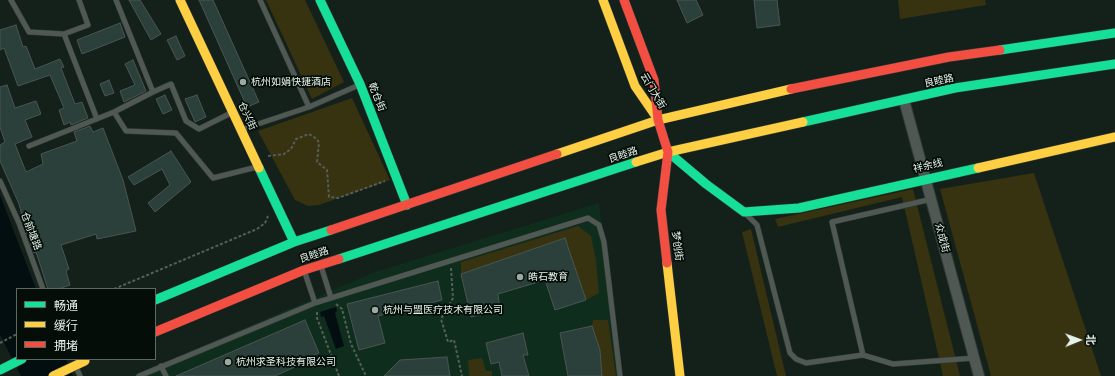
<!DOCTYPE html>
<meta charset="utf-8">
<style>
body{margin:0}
#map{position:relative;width:1115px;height:376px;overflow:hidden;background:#14211a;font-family:Inter,"Noto Sans SC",sans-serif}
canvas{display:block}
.legend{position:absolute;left:16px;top:288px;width:140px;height:72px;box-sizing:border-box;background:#040d07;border:1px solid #5e6962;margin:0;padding:5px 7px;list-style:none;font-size:12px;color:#e5f3ea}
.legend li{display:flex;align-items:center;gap:8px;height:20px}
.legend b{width:20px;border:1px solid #5e6962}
.north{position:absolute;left:1059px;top:320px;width:40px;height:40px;-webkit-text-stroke:3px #040d07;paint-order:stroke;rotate:89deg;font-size:11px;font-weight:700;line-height:16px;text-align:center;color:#e5f3ea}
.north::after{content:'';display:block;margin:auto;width:14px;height:18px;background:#e5f3ea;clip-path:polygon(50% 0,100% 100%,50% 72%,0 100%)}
</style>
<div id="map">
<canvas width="1115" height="376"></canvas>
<ul class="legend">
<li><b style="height:5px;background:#16e098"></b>畅通</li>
<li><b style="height:5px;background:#ffcf43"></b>缓行</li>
<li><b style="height:5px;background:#f24e42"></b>拥堵</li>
</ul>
<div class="north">北</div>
</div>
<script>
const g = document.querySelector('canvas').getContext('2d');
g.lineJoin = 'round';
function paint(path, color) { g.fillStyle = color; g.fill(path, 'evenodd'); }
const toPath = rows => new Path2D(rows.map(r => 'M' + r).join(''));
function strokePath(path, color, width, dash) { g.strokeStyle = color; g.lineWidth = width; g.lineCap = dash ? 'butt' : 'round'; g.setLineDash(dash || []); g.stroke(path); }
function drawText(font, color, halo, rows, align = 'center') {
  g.font = font + ' Inter,"Noto Sans SC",sans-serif'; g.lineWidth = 3.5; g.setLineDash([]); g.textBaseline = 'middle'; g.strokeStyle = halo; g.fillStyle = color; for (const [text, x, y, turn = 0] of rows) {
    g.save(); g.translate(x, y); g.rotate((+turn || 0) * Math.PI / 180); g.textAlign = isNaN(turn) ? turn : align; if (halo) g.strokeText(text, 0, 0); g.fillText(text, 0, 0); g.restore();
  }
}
const built = toPath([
 [599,203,622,376,132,376,375,272]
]);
const green = toPath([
 [266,0,305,0,344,82,312,99],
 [898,0,985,0,986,5,900,19],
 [352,98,390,180,319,205,308,206,295,200,258,131],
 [1034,173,1101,376,991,376,940,189],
 [913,189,960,376,943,376,902,197,778,227,775,219],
 [578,226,591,236,596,260,599,293,586,300,565,238,461,274,461,262],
 [751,229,786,376,777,376,742,232],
 [593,320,608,320,616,376,602,376,600,350,592,326],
 [482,358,486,371,492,371,492,376,469,376,468,360]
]);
const water = toPath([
 [0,195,36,289,17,289,17,359,66,359,73,376,21,376,0,335],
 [336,307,337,311,335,313,344,346,336,349,324,316,321,317,320,312]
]);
const building = toPath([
 [129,0,140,0,161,34,151,40,129,0],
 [199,0,213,0,259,102,247,107,199,0],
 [677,0,696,0,703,15,687,23,677,0],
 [754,0,777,0,780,25,757,28,754,0],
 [120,23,125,37,82,54,77,40,120,23],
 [16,25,23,47,26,46,35,69,60,59,64,67,61,68,75,104,82,102,88,118,71,125,70,122,64,125,59,110,64,108,50,75,18,86,4,48,0,50,0,30,16,25],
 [176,36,185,56,177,60,167,40,176,36],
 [133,60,146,91,124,102,120,91,135,85,125,64,133,60],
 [109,80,114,93,105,96,100,84,109,80],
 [7,85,15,108,36,101,41,114,25,120,32,137,15,144,26,172,43,164,41,154,77,141,74,132,90,126,93,132,103,128,123,180,133,219,136,231,97,239,96,234,61,245,69,269,66,271,70,285,58,289,48,289,36,252,34,253,27,234,19,204,0,161,0,145,5,142,0,127,0,87,7,85],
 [165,95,172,110,163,114,156,99,165,95],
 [197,95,206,117,195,122,185,99,197,95],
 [171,151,191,182,155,212,148,203,170,185,162,169,134,185,128,177,171,151],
 [565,238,586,300,555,310,545,280,498,294,500,310,471,317,461,274,565,238],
 [438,281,442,300,378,316,385,343,359,350,347,304,438,281],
 [305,320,319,353,296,363,297,366,275,376,176,376,305,320],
 [592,326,600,350,602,376,568,376,560,333,592,326],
 [523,333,528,355,523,355,529,376,502,376,499,362,491,364,486,343,523,333],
 [447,357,450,376,384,376,400,360,447,357]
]);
const path = toPath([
 [268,156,284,154,291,149,296,139,309,134,317,139,319,143,317,162,327,170,329,197,338,198,385,181],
 [451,268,453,298,441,319,448,342,454,340,462,376],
 [114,289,257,229,265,223,268,216],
 [336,304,342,309,351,344,366,376],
 [317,312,317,318,339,376],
 [0,343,17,334]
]);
const lane = toPath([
 [11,0,29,32,64,34],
 [79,0,88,25,64,34,97,119],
 [116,0,153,92,171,84,186,121,199,129,231,113],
 [260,0,309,107],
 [114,112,153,92],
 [243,129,309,107,359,85],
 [29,146,114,112,126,131,176,133,213,178,257,167],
 [0,181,19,223,43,289],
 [746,214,757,225,790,353,796,359,806,363,863,355,893,364,975,358],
 [321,266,331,298,588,218,599,225,604,242,620,376],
 [315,303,331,298],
 [863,355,832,222,932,199],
 [161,366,166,376],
 [76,367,80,376],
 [139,376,315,303,305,273]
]);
const street = toPath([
 [904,100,979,376]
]);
const fast = toPath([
 [320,0,360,84,407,205],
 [1000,50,1115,33],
 [803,122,955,88,1115,64],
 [668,152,706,184,744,212,799,208,978,168],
 [259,168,294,242],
 [339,259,636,162],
 [155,300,294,242,331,230],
 [0,370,22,359]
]);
const slow = toPath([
 [180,0,259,168],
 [603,0,635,86,657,118],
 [557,154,658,120,791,89],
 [636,162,668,152,803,122],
 [978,168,1115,137],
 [667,263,680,376]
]);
const jam = toPath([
 [624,0,654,80,658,120,668,152,661,210,667,263],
 [791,89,949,57,1000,50],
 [331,230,557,154],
 [155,332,304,270,339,259]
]);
const slowBridge = toPath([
 [53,376,85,361]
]);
const markers = [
 [243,82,4,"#9caaa1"],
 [520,277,4,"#9caaa1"],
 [375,310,4,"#9caaa1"],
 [228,362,4,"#9caaa1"]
];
const streetNames = [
 ["良睦路",939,81,-12],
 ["云门大街",653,91,59],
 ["乾仓街",377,97,68],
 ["仓兴街",247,116,65],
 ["良睦路",623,155,-18],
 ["祥余线",928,166,-13],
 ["仓前塘路",31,231,69],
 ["众成街",942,238,75],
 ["梦创街",677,246,83],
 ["良睦路",314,255,-18]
];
const poiNames = [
 ["杭州如娟快捷酒店",251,82],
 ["皓石教育",528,277],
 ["杭州与盟医疗技术有限公司",383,310],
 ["杭州求圣科技有限公司",236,362]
];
paint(built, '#0f2d1d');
paint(green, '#37320f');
paint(water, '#030e11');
paint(building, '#2c403b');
strokePath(building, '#495552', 1);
strokePath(lane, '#333c36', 6);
strokePath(street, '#333c36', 12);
strokePath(fast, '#333c36', 10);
strokePath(slow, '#333c36', 10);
strokePath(jam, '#333c36', 10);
strokePath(path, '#555e59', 2, [3, 2]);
strokePath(lane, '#4f5852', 5);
strokePath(street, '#4f5852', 10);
strokePath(fast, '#16e098', 9);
strokePath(slow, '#ffcf43', 9);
strokePath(jam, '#f24e42', 9);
strokePath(slowBridge, '#333c36', 10, []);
strokePath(slowBridge, '#ffcf43', 9);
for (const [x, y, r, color] of markers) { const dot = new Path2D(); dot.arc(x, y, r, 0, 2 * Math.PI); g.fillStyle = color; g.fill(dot); strokePath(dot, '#040d07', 1.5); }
drawText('10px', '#e5f3ea', '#040d07', streetNames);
drawText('10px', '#e5f3ea', '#040d07', poiNames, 'left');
</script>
